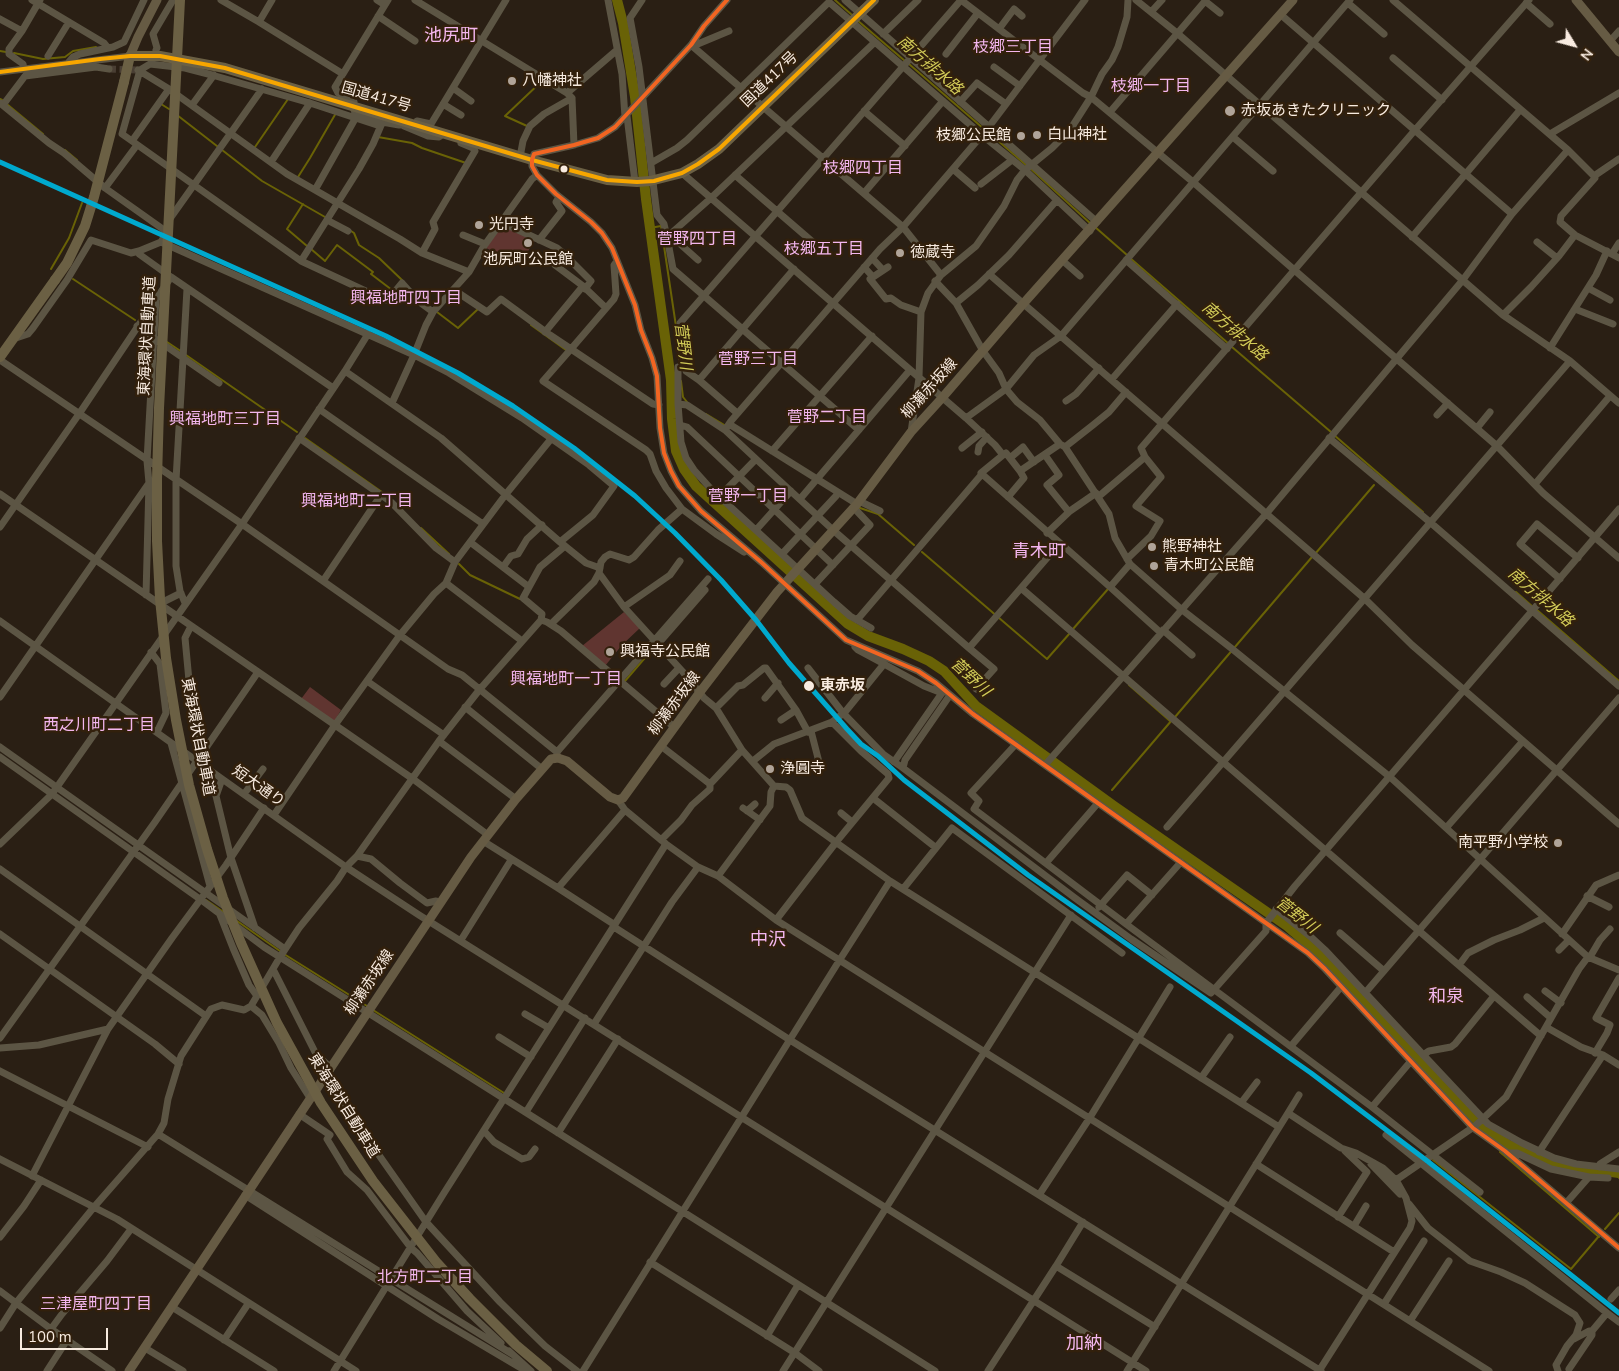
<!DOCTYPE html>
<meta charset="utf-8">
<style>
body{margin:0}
#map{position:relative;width:1619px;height:1371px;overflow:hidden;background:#2a1f14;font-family:"Nunito Sans",sans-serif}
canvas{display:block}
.north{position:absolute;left:1549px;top:20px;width:50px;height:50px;-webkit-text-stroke:4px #32200c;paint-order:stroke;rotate:127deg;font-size:14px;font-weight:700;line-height:20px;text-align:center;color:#f8ebe0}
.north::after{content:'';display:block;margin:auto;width:18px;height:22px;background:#f8ebe0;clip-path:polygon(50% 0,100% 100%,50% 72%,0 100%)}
.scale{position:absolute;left:20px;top:1328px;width:88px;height:22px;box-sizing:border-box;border:2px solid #f8ebe0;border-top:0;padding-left:6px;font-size:15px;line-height:18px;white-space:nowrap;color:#f8ebe0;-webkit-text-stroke:4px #32200c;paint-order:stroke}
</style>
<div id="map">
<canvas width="1619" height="1371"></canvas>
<div class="north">N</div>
<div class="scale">100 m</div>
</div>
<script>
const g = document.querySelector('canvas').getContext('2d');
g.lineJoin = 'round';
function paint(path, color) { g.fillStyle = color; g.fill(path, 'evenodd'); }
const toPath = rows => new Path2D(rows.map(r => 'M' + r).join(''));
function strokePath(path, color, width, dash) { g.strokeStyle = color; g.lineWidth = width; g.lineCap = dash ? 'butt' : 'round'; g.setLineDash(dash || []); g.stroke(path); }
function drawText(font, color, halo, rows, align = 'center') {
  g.font = font + ' "Nunito Sans","Noto Sans JP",sans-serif'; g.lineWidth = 5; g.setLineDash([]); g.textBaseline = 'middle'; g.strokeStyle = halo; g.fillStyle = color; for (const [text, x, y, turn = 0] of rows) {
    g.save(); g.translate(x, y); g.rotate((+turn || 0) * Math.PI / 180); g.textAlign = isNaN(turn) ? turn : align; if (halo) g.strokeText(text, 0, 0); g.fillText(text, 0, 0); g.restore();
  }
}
const green = toPath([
 [502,225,535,240,520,264,486,248],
 [624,612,640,628,622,645,605,666,582,646],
 [310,687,341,710,334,722,301,699]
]);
const stream = toPath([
 [835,0,852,15],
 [857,20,905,61],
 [0,51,6,52],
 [14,53,43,59,65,57,73,51,96,47],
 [909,64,984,129],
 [0,99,2,100],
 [161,104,169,109],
 [8,105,43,134],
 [177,115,262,181,325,217],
 [527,126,505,116,542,81],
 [988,132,1026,165],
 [378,137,412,143,422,148,466,163],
 [255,147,288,99],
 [65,150,77,160],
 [1030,168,1091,224],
 [298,177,310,158,336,113],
 [303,204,287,229,307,246],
 [1095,227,1127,255],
 [650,228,661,226,677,333,680,364],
 [351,231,354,233,359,245,379,258,402,280],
 [311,249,325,261,337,245,373,272,371,274,392,290],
 [1130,258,1229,344],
 [51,269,69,238,82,203],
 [73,279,135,320],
 [437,312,458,328,478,309],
 [531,325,566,350],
 [143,326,151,331],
 [167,342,182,352],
 [1232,347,1331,432],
 [186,355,297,432],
 [681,381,683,397,687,402],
 [706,414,726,426],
 [1334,435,1423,512],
 [305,438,389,497],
 [857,507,878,514,914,545],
 [421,528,449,554],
 [922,552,1047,659,1070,633],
 [1315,554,1374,485],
 [459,564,470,575,520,599],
 [1516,592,1533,607],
 [1537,610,1619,681],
 [1073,629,1108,589],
 [624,680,625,681,656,645],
 [1129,685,1170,721],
 [1175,717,1312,557],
 [1112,790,1172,720],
 [206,900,225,913],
 [237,921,280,951],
 [284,954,367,1006],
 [373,1010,504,1093],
 [1500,1152,1599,1237],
 [1433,1160,1571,1269,1599,1236],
 [1615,1173,1619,1178],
 [1605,1229,1619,1213]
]);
const river = toPath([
 [617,0,623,23,635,97,646,199,671,380,672,419,676,451,684,469,696,486,848,624,868,636,903,649,929,661,944,671,976,706,1114,806,1287,926,1315,950,1442,1085,1488,1131,1507,1144,1534,1156,1559,1165,1619,1173]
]);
const minorTunnel = toPath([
 [109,69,137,70]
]);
const minor = toPath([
 [32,0,104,43,108,48],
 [221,0,259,22,343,74],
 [377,0,385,5],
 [415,0,567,93,572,98,574,145],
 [608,0,622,74,625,117],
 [642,0,630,18,639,67,657,215,664,224,667,237],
 [727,0,704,26,691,45,615,127,598,138,574,145,534,154,532,160,532,166,537,175,556,194,591,222,602,233,612,248,635,305,641,330,652,358,657,376,660,428,664,453,671,471,679,486,701,511,761,562,846,640,918,671,936,683,973,714,1308,953,1325,969,1473,1128,1505,1151,1619,1248],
 [845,0,1097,222],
 [961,0,1083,93,1091,97,1193,182,1497,446,1543,493,1619,558],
 [1136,0,1177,33,1503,315,1570,361,1619,403],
 [1393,0,1568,150,1594,176,1619,159],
 [1205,1,1220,13],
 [1348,3,1384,34],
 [1526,3,1550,24],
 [1151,12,1162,0],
 [378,16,415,41],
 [0,19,22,31],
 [259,22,272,0],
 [999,29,1014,9,1022,16],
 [883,34,918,0],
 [1610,41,1619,31],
 [691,45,903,227,941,275],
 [693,46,729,31],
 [156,50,157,48,153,34,173,0],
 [946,54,978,13],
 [48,56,69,22],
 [1393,58,1442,100],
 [68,63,73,57,80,54,113,47,124,42,144,0],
 [994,67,1020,86],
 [24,69,23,64,9,54,9,49,22,31,40,0],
 [138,70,169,89,287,174,315,190],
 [0,72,130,56],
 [453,88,471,101],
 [169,89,132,141,301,261,385,300,388,300,402,283,418,301,433,312],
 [567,93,617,50],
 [354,102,348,100,338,93,335,87,388,0],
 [960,102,977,83,1006,104],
 [0,103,49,143,64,153,105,188,167,232,161,242,139,251,131,253,91,240,67,280,33,328,28,334,13,339],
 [443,104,461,115],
 [3,105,25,76,96,67,109,69],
 [192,105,214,75],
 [353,107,355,113,382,122,399,125,400,120],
 [864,111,905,146],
 [1110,112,1206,0],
 [627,116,635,182],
 [355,119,315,190,400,239,422,253,469,272],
 [417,121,431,124,506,0],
 [404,126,428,136,439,137,443,134],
 [1550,134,1619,93],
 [1233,137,1273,171],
 [132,141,122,134,140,70,150,64,185,68,212,75,310,103,380,126],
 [520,157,523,141,530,126,544,114,572,98],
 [271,162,310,103],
 [651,163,677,148,687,140,829,2,982,135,1025,170,1090,231],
 [953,169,975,188],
 [682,173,966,418,995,445,1003,455,1006,453,1020,471],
 [735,175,815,244],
 [1594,176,1595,178,1561,216,1560,222,1575,235,1619,258],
 [981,184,1012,160],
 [105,188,137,145],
 [864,193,943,101],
 [1057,200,1009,255,978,285,956,303,983,351,999,373,1006,389,1017,402,1040,420,1060,444,1065,447,1093,425,1109,412,1126,392],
 [1512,214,1568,150],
 [169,220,262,89],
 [327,220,348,231],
 [501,222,557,248,563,253,555,265,583,286,545,332],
 [463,235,485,244],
 [670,235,698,260],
 [1412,237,1520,110],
 [539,240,562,211,556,202,559,197],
 [161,242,414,355,449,373,522,418,589,465,614,486,593,515,560,542],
 [1537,242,1557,258],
 [139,251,139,254,171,277,333,388],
 [422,253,435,229,433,222,475,151,473,148,461,143],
 [563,253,591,281,585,289],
 [1612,254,1619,243],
 [872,258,883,270],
 [1126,260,1227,349],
 [301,261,359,169,373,144,382,123],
 [617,261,614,265,616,294,614,299,571,349,653,404,659,405],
 [1063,261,1080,276],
 [864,267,873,277,870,279,886,299,891,298,901,305,921,312],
 [989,274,1365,599,1412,645,1619,824],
 [873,277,888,267],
 [935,281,956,303],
 [583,286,606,308],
 [1588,288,1610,300],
 [454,290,487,312,501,299,550,335,571,349,543,381,646,450,650,454,656,471,666,488,682,509,716,534,744,552],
 [1575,309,1613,324],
 [1503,315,1531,287,1559,256,1575,235],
 [137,326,219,383],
 [1550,348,1596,275,1607,251],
 [0,360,242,524,448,669,462,675,557,752],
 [685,366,678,367,678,404,681,442,686,458,694,470,711,489,834,602,850,616,871,628],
 [345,371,368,334],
 [1112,379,1177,304],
 [699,380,794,269],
 [1066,401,1076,394,1099,368],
 [392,403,414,355,426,325,433,312,469,272,484,246,532,179,537,175],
 [678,404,687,405,725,430],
 [319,409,483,524],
 [737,413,699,380,686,371,680,323,961,0],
 [1437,415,1448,403],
 [966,418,1006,389,1034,355,1061,336,1350,0],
 [729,424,857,504],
 [680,425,687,427,833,565],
 [1477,428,1490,412],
 [859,430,673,269,667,237,711,198,875,42],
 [911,432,919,378,921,312,928,293,941,275,976,246,1004,206,1017,180,1025,170,1052,148,1070,130,1091,97,1102,74,1112,60,1118,47,1127,17,1128,0],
 [299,438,391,502,436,548,455,562],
 [1329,438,1431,523,1619,686],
 [1065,447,1109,514,1115,538,1130,564,1181,609,1231,648,1390,777,1588,957,1619,970],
 [962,448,982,432],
 [772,451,872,336],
 [978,452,979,446,987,437],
 [1045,455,1059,475,1047,485,1069,512],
 [1010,458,1023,447,1034,462],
 [756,459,833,530,969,648,1060,543],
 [982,474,981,473,1003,455],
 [1535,484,1610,396],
 [0,494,335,725,413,779,488,835],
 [719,497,756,459,725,430,731,421,880,249,903,227,988,128,1085,0],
 [1008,497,1024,478,1020,471,1060,444],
 [1098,497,1145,457],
 [800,499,910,370],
 [859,501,880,511],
 [682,509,658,530,634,557,629,560,610,554,605,557,601,562,599,573,624,607,683,672,704,698,716,708,742,750,774,786,786,787,790,790,802,818,890,881,1279,1127],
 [0,527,79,414,171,277],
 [756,530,791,491],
 [1047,533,1070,511,1096,493],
 [470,542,529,587],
 [782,554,836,496],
 [1127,559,1151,536,1160,521,1136,506,1161,477,1145,457,1141,448,1415,130,1529,0],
 [503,567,511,556,518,554,527,539,542,525],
 [1560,579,1520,544,1537,524,1578,558],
 [323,581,381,495],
 [446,583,522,641],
 [815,584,870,525,854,508],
 [1110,587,1161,633],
 [1021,588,1541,1036],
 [146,595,149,483,147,461,156,298],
 [185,603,180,591,176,566,176,480,187,289],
 [159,604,181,593],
 [624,607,670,575,680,561],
 [541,620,547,622,561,631,674,727],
 [857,620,982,474,1110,587,1130,564],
 [0,621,346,867,419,915,1146,1371],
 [551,624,594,582,599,573],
 [191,626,185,638,191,702,203,753],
 [1163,630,1192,655],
 [658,644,705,590],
 [855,647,858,650,886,665],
 [969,648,994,669,976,689],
 [151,652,160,664,166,713,157,732],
 [808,668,843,713,883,754,903,768,905,760,950,695],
 [367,681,444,735],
 [664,684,679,668],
 [0,697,149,483],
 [765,698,778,683],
 [465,707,542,769],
 [716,708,738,686,743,685,764,668,766,668,796,710,808,732],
 [781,720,796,710],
 [811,731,819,762],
 [439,741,516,799],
 [171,743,210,886],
 [1016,744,971,793,979,801,974,809,1126,924],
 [661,746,710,784],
 [0,747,285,949],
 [557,755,557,752,708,579],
 [0,757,204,902,264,947,935,1371],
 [753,761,774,744,832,722,845,712,884,664,924,686,942,693,945,691],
 [894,762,942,693],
 [1045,765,1266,514,1462,281,1512,214,1280,14],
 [903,768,1075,898,1131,939,1211,993,1266,931,1266,923,1295,886,1532,611,1619,509],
 [222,779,216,796,231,858,255,928],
 [244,794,263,769],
 [873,798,935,847],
 [618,800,625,810,666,844,698,867,718,876,776,920,1489,1371],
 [743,808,760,820],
 [747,811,755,804],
 [841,813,852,822],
 [274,815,335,725,400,635,434,594,446,583,455,562,506,494,551,439],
 [1167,827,1570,361],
 [1446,828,1523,741],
 [661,840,681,820,692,805,710,789,710,784,742,750],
 [483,841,558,888],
 [0,844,51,795,57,787,242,524,345,371,441,438,560,542,586,563,600,568],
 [357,856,371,859,400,883,427,903,436,901,440,903],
 [1181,862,1126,924,1372,1107,1480,1192],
 [1046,863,1098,803],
 [0,869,206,1016],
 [718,876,770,806,771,792,774,786],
 [903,889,952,828,1122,953],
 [1587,896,1609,907],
 [1099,907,1127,875,1152,895],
 [1276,909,1311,937,1325,950,1488,1124,1522,1143,1554,1158,1576,1164,1619,1169],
 [220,915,233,948,249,985,257,996],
 [776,920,837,841,889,778,888,774,861,751,832,722],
 [615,925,558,888,625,810],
 [614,927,790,1040,1039,1195,1089,1119,1170,987],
 [1340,933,1384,971],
 [0,934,155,1044,179,1064],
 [1562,934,1596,885,1619,875],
 [461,940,511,860],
 [1559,950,1569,940],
 [1590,957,1600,940,1610,929],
 [1459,965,1468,953,1494,940,1520,930,1544,918],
 [273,969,316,1054,330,1067],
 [1545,991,1561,1003],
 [1365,993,1619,698],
 [1527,997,1551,1018],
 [251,1006,262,1015,279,1043,291,1068,310,1098],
 [525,1014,549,1028],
 [594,1024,672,902,698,867],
 [1546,1027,1581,1047,1603,1055,1619,1065],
 [499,1037,531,1057],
 [0,1038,155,822,258,672],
 [1291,1046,1341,987],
 [0,1048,39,1045,108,1029,172,938,226,865,264,808],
 [1595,1053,1607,1033,1610,1025,1596,1018,1619,978],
 [1423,1055,1429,1051,1451,1047,1455,1044,1494,996],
 [0,1071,148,1147],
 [324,1077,426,1222,500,1302,545,1346,577,1371],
 [1201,1078,1230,1037],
 [1241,1103,1257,1082],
 [1372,1107,1411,1061],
 [526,1112,585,1018],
 [1288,1113,1299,1095],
 [299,1114,330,1135,327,1139,347,1172,367,1190,411,1248,417,1253,467,1311,501,1343],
 [484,1131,494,1142,522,1159,529,1157,535,1149],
 [558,1133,618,1039],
 [158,1134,512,1354],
 [1386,1135,1607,1313],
 [1539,1152,1603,1055],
 [1507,1153,1517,1153,1551,1169,1589,1177],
 [0,1159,117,1219,356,1371],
 [1256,1164,1394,1252],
 [1371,1164,1400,1194],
 [1599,1167,1600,1164,1619,1152],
 [32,1176,108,1029],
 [1396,1180,1475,1126,1506,1097,1579,969,1588,957],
 [245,1195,438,1319,526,1371],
 [1039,1195,1321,1371],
 [1567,1202,1589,1177,1608,1178],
 [1409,1204,1428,1228,1470,1261,1501,1272,1525,1283,1575,1315,1580,1323,1576,1335,1567,1346,1556,1365,1558,1371],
 [1338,1217,1367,1172,1345,1151],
 [1083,1222,1056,1266,1155,1327],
 [1354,1226,1366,1206],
 [0,1237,24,1206,41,1180],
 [650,1262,795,1353,819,1371],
 [0,1291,51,1329,112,1371],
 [1611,1299,1619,1290],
 [1384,1304,1424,1241],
 [172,1307,274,1371],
 [1410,1321,1449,1261],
 [0,1328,16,1303,94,1207,158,1134,164,1123,168,1099,181,1056,211,1009,222,1005,244,1010,251,1006,280,957,299,928,337,881,346,867,357,856,439,741,480,689,541,620,542,614,523,598,540,567,565,546],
 [51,1329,62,1314,107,1261,131,1229],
 [1592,1331,1607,1313,1619,1322],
 [767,1336,798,1285],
 [224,1340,248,1304],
 [145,1348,183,1371],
 [509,1351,531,1371],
 [1569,1369,1592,1335,1592,1331,1589,1331,1574,1339],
 [47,1371,67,1340],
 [334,1371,444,1193,666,844],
 [583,1371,839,961,890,881],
 [783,1371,1071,915],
 [988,1371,1056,1266],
 [1127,1371,1288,1113,1341,1148,1356,1153,1383,1168,1396,1180,1406,1198,1412,1221,1410,1228,1319,1371]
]);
const major = toPath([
 [1576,0,1619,52],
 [130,56,138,37,157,0],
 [129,1371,471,857,516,799,551,759,558,758,567,761,610,797,618,800,623,798,700,692,777,592,857,504,911,432,942,398,1023,304,1293,0]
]);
const highway = toPath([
 [124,82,130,56,160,56,225,68,532,160,607,180,637,182,650,181,682,173,698,164,719,149,874,0],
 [0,357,55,280]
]);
const highwayBridge = toPath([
 [180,0,159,408,157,479,157,541,160,599,166,658,176,720,189,785,207,849,223,898,241,943,277,1023,321,1103,373,1181,437,1263,470,1299,516,1345,547,1371],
 [55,280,67,263,85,226,94,197,124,82]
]);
const bus1 = toPath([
 [0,72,100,59,130,56,160,56,225,68,532,160,607,180,637,182,654,181,682,173,698,164,719,149,874,0]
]);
const bus2 = toPath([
 [727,0,704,26,691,45,615,127,598,138,574,145,534,154,532,160,532,166,537,175,556,194,591,222,602,233,612,248,635,305,641,330,652,358,657,376,660,428,664,453,671,471,679,486,701,511,761,562,846,640,918,671,936,683,973,714,1308,953,1325,969,1473,1128,1505,1151,1619,1248]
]);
const rail1 = toPath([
 [0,162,386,336,458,373,513,406,574,448,635,496,675,533,721,580,756,620,789,663,847,729,861,744,878,756,904,780,1028,875,1311,1073,1426,1160,1619,1313]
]);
const markers = [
 [512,81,5,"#b0a499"],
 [1230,111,6,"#b0a499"],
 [1037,135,5,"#b0a499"],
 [1021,136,5,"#b0a499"],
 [564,169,4.5,"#f8ebe0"],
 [479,225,5,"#b0a499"],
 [528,243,5,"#b0a499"],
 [900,253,5,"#b0a499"],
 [1152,547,5,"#b0a499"],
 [1154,566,5,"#b0a499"],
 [610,652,5,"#b0a499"],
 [809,686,6,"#f8ebe0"],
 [770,769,5,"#b0a499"],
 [1558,843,5,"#b0a499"]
];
const streetNames = [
 ["国道417号",770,80,-44],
 ["国道417号",376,98,16],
 ["東海環状自動車道",148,336,-87],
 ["柳瀬赤坂線",930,389,-48],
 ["柳瀬赤坂線",675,704,-53],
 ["東海環状自動車道",197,737,79],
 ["短大通り",258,787,35],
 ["柳瀬赤坂線",370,983,-56],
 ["東海環状自動車道",343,1106,58]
];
const poiNames = [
 ["八幡神社",522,81],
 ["赤坂あきたクリニック",1241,111],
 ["白山神社",1047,135],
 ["枝郷公民館",1011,136,"right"],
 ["光円寺",489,225],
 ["徳蔵寺",910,253],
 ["池尻町公民館",528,260,"center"],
 ["熊野神社",1162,547],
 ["青木町公民館",1164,566],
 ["興福寺公民館",620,652],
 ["浄圓寺",780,769],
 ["南平野小学校",1548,843,"right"]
];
const stopNames = [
 ["東赤坂",820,686]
];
const neighbourhoodNames = [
 ["枝郷三丁目",1013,48],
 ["枝郷一丁目",1151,87],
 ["枝郷四丁目",863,169],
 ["菅野四丁目",697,240],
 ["枝郷五丁目",824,250],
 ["興福地町四丁目",406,299],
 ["菅野三丁目",758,360],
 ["菅野二丁目",827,418],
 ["興福地町三丁目",225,420],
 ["菅野一丁目",748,497],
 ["興福地町二丁目",357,502],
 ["興福地町一丁目",566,680],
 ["西之川町二丁目",99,726],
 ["北方町二丁目",425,1278],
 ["三津屋町四丁目",96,1305]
];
const waterNames = [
 ["南方排水路",929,66,41],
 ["南方排水路",1234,332,41],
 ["菅野川",682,346,83],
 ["南方排水路",1540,598,41],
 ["菅野川",970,678,43],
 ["菅野川",1296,916,38]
];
const quarterNames = [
 ["池尻町",451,37],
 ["青木町",1039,553],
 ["中沢",768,941],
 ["和泉",1446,998],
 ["加納",1084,1345]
];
paint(green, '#603530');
strokePath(stream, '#696206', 2);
strokePath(river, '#696206', 10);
strokePath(minorTunnel, '#493e33', 7, [7, 3.5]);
strokePath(minor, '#5c5544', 7);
strokePath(major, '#665b44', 9);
strokePath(highway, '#6b6044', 10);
strokePath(highwayBridge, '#6b6044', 10);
strokePath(bus1, '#f7a600', 4);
strokePath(bus2, '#f26522', 4);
strokePath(rail1, '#00a9ce', 5);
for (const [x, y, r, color] of markers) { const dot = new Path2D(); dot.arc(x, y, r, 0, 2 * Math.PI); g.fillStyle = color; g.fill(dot); strokePath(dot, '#32200c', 2); }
drawText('15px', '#f8ebe0', '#32200c', streetNames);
drawText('15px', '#f8ebe0', '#32200c', poiNames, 'left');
drawText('bold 15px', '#f8ebe0', '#32200c', stopNames, 'left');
drawText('16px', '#f3b6ee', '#32200c', neighbourhoodNames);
drawText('italic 16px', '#d2cb58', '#32200c', waterNames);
drawText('18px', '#f3b6ee', '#32200c', quarterNames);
</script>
